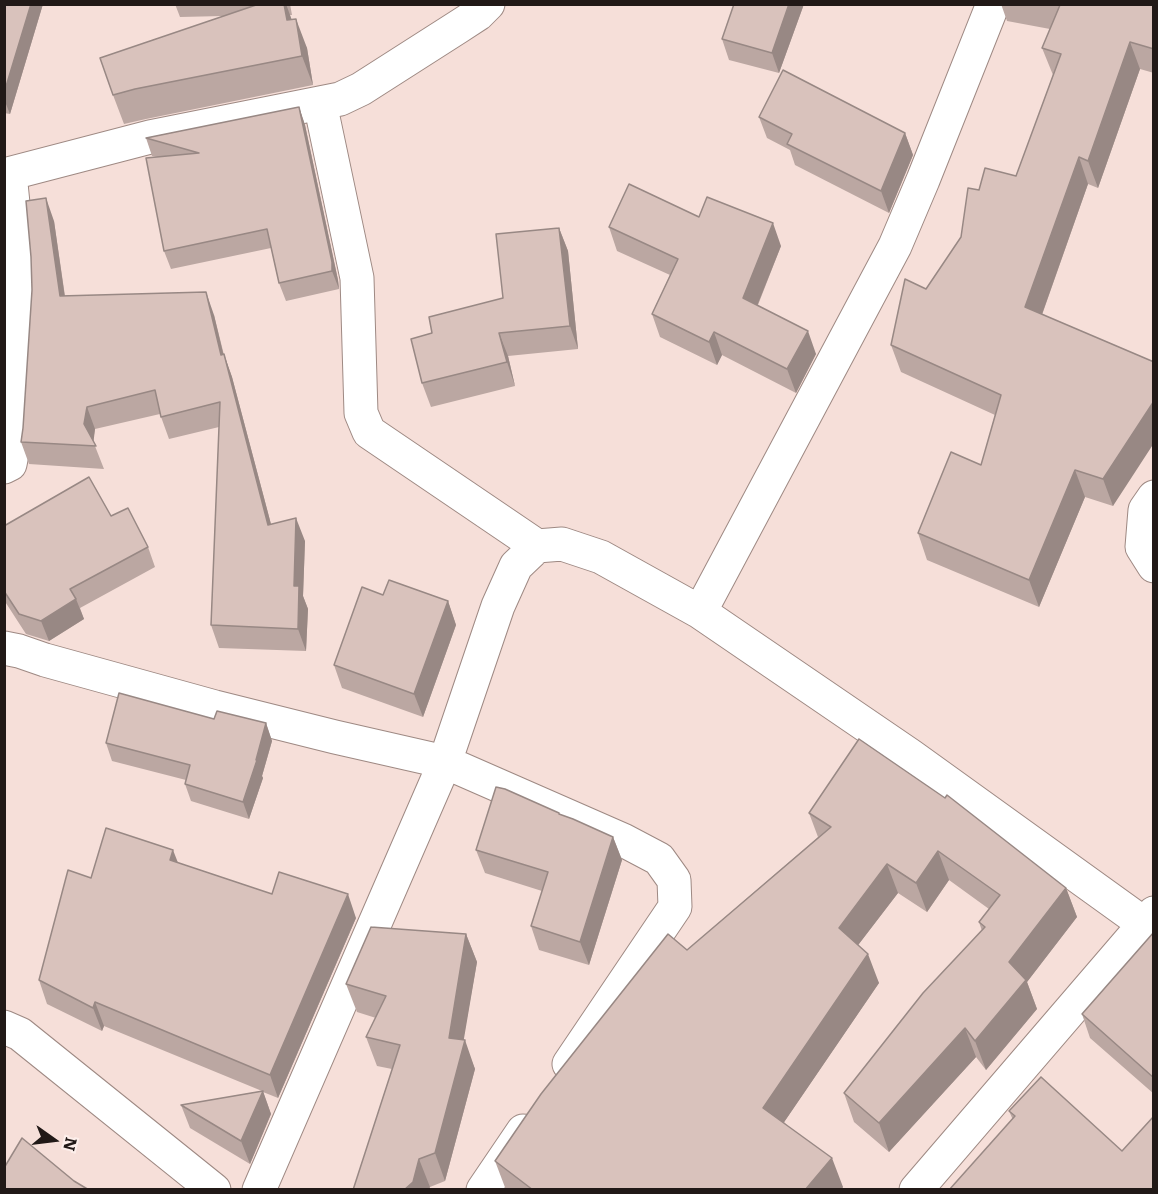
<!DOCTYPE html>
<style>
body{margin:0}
#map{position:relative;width:1158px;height:1194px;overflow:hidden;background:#f6dfd9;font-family:Literata,serif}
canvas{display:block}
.frame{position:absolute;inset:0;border:6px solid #211917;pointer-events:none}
.north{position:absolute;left:24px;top:1110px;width:60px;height:60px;-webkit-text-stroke:4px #fdefeb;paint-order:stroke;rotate:104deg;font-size:16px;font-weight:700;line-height:24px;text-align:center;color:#211917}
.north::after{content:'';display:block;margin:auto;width:21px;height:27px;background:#211917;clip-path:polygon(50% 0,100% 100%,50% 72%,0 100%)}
</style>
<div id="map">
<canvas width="1158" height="1194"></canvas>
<div class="frame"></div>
<div class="north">N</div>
</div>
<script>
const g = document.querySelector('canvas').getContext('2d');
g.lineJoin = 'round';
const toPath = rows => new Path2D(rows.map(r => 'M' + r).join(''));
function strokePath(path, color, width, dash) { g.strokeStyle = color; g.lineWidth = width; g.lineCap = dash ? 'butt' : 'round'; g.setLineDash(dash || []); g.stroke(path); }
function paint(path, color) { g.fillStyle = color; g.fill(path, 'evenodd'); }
const minor = toPath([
 [320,103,357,278,361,413,369,432,537,546],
 [4,175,150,137,340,99,361,89,458,27,478,14,488,4],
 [4,467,10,464,13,449,22,311,21,282,10,174],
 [1154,497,1145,510,1142,547,1154,566],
 [700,612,895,246,923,180,993,4],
 [4,648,19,651,45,660,215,707,335,737,445,762,623,840,659,859,674,880,675,907,569,1064],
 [4,1027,20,1034,214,1190],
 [259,1190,445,762,498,606,516,566,537,546,562,544,601,557,700,612,911,756,1154,931],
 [483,1190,523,1131],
 [916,1190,1154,913]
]);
const wall = toPath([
 [4,4,43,4,10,114,4,113],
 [175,4,290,4,292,15,290,15,291,19,307,48,313,85,146,119,124,124,113,95,223,16,180,17],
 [804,4,779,73,729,60,722,39],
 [1001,4,1154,4,1154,73,1140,69,1098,188,1088,184,1042,315,1154,362,1113,506,1085,497,1039,607,927,560,918,533,981,465,995,415,901,372,891,345,926,289,961,237,979,190,1016,176,1053,75,1042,48,1050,29,1007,21],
 [299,107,305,125,338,280,339,289,286,301,279,283,271,248,171,269,164,251,158,157,152,156,146,138],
 [759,117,905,133,913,155,889,213,795,165,790,150,767,138],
 [699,217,781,246,758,305,816,354,796,393,722,355,717,365,660,337,652,314,670,275,617,251,609,227],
 [54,221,65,296,214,315,224,355,232,377,271,524,305,541,303,596,308,609,306,651,219,648,211,625,219,427,169,439,160,414,95,429,93,441,104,469,29,464,21,442],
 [559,228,568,251,578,349,508,356,515,386,431,407,422,383,432,333,503,298],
 [111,516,148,547,155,567,80,608,84,619,49,641,26,634,4,600,4,526],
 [383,595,448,601,456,625,423,717,342,688,334,665],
 [214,719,266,723,272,741,262,776,263,778,249,819,191,801,185,784,186,780,112,761,106,743],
 [809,813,1066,888,1077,917,1027,982,1037,1009,986,1070,976,1057,889,1152,854,1122,844,1093,982,931,979,922,989,909,949,880,927,912,898,893,858,945,879,983,784,1122,843,1187,841,1190,506,1190,495,1161,687,950,818,837],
 [560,815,613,837,622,860,589,965,539,950,531,926,542,891,485,873,476,850],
 [178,863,272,894,356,918,278,1098,263,1092,271,1114,250,1164,190,1128,181,1105,262,1091,104,1026,102,1031,47,1004,39,980,91,878],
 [1154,932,1154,1094,1090,1038,1082,1014],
 [466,934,477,962,463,1040,475,1069,445,1181,430,1187,353,1190,392,1069,377,1066,366,1037,376,1018,357,1012,346,984],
 [1009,1111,1122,1151,1154,1190,1013,1120]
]);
const shadedWall = toPath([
 [31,4,43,4,10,114,4,99,4,93],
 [284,4,286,4,294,26,287,20],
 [789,4,804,4,779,73,772,53],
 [296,19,307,48,313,85,302,56],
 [1130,42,1140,69,1098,188,1088,161],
 [299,107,305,125,338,280,339,289,332,271],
 [905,133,913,155,889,213,881,191],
 [1079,157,1088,184,1035,334,1025,307],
 [46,198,54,221,68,319,60,296],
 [773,223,781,246,751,321,743,298],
 [559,228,568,251,578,349,570,326],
 [206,292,214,315,229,378,221,355],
 [808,331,816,354,796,393,787,369],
 [714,332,722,355,717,365,709,342],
 [499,333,508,356,515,386,507,362],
 [224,354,232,377,277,547,268,525],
 [1154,401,1154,443,1113,506,1103,479],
 [87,407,95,429,93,446,84,424],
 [1075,470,1085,497,1039,607,1029,580],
 [296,518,305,541,303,596,308,609,306,651,298,629,294,586],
 [76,599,84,619,49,641,41,621],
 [448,601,456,625,423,717,414,694],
 [266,723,272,741,262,776,263,778,249,819,243,802],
 [613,837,622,860,589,965,580,942],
 [173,850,182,873,170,860],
 [938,851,949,880,927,912,916,883],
 [887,864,898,893,849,957,839,928],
 [1066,888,1077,917,1027,982,1037,1009,986,1070,975,1041,1009,962],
 [348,894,356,918,278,1098,270,1075],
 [466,934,477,962,461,1056,465,1040,475,1069,445,1181,435,1153,449,1038],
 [868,954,879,983,774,1137,763,1108],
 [95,1002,104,1026,102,1031,93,1008],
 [965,1028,976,1057,889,1152,879,1123],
 [263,1091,271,1114,250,1164,241,1141],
 [832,1158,843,1187,841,1190,805,1190],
 [419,1159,430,1187,429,1190,404,1190]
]);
const building = toPath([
 [4,4,31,4,4,93,4,4],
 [259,4,284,4,287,20,296,19,302,56,135,89,113,95,100,58,259,4],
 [734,4,789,4,772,53,722,39,734,4],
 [1055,4,1154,4,1154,49,1130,42,1088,161,1079,157,1025,307,1154,362,1154,401,1103,479,1075,470,1029,580,918,533,951,452,981,465,1001,395,891,345,905,279,926,289,961,237,968,188,979,190,985,168,1016,176,1061,54,1042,48,1060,5,1055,4],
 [783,70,905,133,881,191,787,144,792,134,759,117,783,70],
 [299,107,332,262,332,271,279,283,267,229,164,251,146,158,199,153,146,138,299,107],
 [629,184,699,217,707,197,773,223,743,298,808,331,787,369,714,332,709,342,652,314,678,259,609,227,629,184],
 [46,198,60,296,206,292,221,355,224,354,268,525,296,518,294,586,299,586,298,629,211,625,220,402,161,417,155,390,87,407,84,424,96,446,21,442,23,428,32,290,31,257,26,201,46,198],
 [559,228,570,326,499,333,507,362,422,383,411,339,432,333,429,317,503,298,496,234,559,228],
 [89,477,111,516,128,508,148,547,70,589,76,599,41,621,19,614,4,591,4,526,89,477],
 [389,580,448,601,414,694,334,665,362,587,383,595,389,580],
 [119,693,214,719,217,711,266,723,256,760,257,760,243,802,185,784,190,765,106,743,119,693],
 [859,739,945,798,947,795,1066,888,1009,962,1026,980,975,1041,965,1028,879,1123,844,1093,923,993,985,927,979,922,1000,895,938,851,916,883,887,864,839,928,868,954,763,1108,832,1158,805,1190,533,1190,495,1161,541,1094,668,934,687,950,831,827,809,813,859,739],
 [496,787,505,789,559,813,559,814,573,819,613,837,580,942,531,926,548,872,476,850,496,787],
 [106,828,173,850,170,860,272,894,279,872,348,894,270,1075,95,1002,93,1008,39,980,68,870,91,878,106,828],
 [371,927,466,934,449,1038,465,1040,435,1153,419,1159,413,1182,404,1190,353,1190,400,1045,366,1037,386,996,346,984,371,927],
 [1154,932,1154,1078,1082,1014,1154,932],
 [1041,1077,1122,1151,1154,1116,1154,1190,949,1190,1015,1116,1009,1111,1041,1077],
 [263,1091,241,1141,181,1105,263,1091],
 [22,1138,74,1181,89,1190,4,1190,4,1168,22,1138]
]);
strokePath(minor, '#9e8983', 35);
strokePath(minor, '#fff', 33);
paint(wall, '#bba7a2');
paint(shadedWall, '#988884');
paint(building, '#d9c2bc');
strokePath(building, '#988884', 1.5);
</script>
